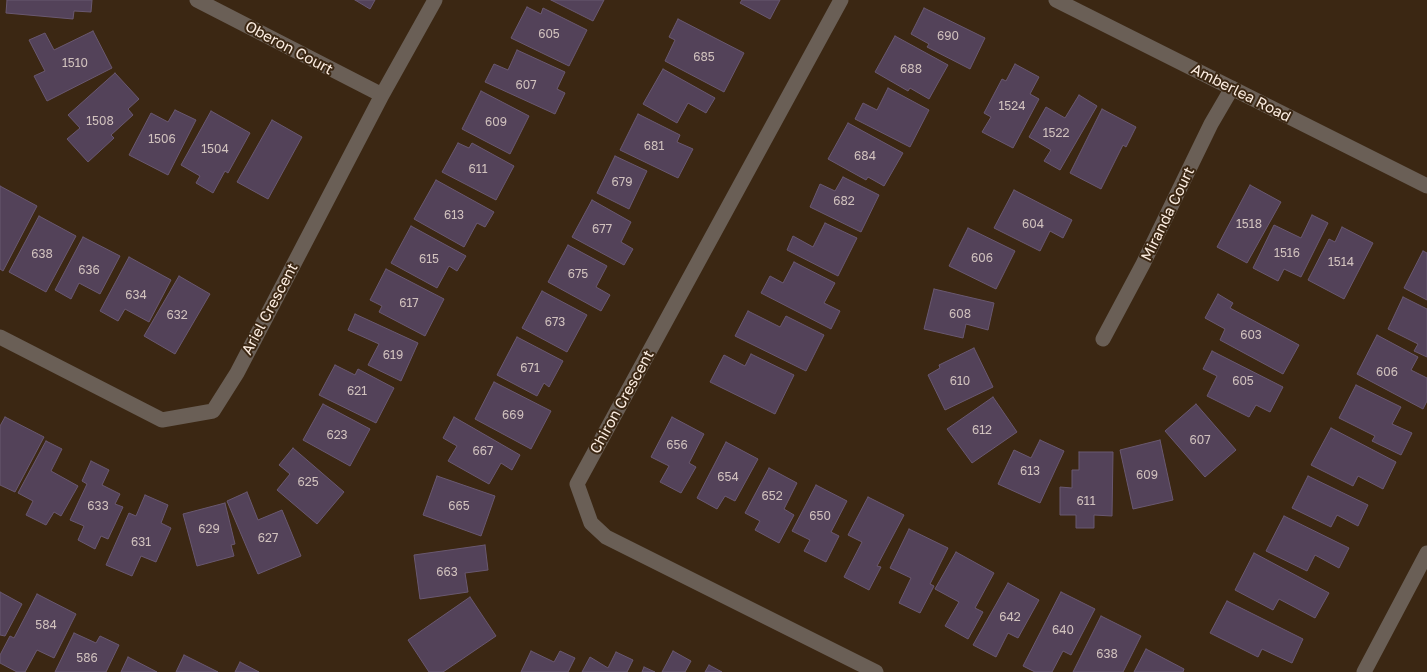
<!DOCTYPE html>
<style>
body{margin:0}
canvas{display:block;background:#3b2713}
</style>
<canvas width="1427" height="672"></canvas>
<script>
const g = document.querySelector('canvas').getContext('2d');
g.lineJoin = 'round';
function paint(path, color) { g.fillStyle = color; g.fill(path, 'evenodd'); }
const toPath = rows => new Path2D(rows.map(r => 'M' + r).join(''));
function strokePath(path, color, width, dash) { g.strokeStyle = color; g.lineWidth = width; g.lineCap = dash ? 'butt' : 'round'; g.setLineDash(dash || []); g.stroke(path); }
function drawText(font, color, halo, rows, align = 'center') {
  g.font = font + ' "Golos Text",sans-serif'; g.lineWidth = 4; g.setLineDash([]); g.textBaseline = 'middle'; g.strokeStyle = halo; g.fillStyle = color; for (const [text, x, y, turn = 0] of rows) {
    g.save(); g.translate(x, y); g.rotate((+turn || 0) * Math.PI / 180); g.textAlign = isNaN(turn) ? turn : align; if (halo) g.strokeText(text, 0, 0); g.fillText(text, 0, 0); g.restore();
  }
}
const building = toPath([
 [7,0,92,0,91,12,74,11,73,19,6,13,7,0],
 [355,0,375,0,370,9,355,0],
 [551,0,604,0,593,21,551,0],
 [742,0,780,0,770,19,740,3,742,0],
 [527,7,541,14,543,8,587,30,569,66,511,38,527,7],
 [924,8,985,38,970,69,927,47,929,44,911,34,924,8],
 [678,19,744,53,724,92,665,61,675,40,669,37,678,19],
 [93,31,112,68,47,101,34,76,45,71,29,40,45,33,54,50,93,31],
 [895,36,948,65,929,99,910,88,908,91,875,72,895,36],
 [517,50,565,72,557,89,565,93,555,114,485,82,494,64,508,70,517,50],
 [1015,64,1039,77,1030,94,1039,99,1013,148,982,132,991,117,984,113,1002,79,1006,81,1015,64],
 [663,69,715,98,706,113,688,103,677,123,643,104,663,69],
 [115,73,139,99,128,109,133,115,111,135,114,138,88,162,67,139,80,128,68,115,115,73],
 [888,88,929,110,910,147,855,119,863,103,877,110,888,88],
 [481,91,529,116,510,154,462,129,481,91],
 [1079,95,1097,106,1060,170,1044,161,1051,150,1029,137,1046,107,1065,118,1079,95],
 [1102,109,1136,127,1126,147,1123,145,1101,189,1070,173,1102,109],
 [175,110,196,120,168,175,129,155,151,113,168,122,175,110],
 [211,111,250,133,228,173,225,171,213,193,196,183,200,176,181,165,211,111],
 [638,114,680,135,677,142,693,149,678,178,620,150,638,114],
 [272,120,302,137,268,199,237,182,272,120],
 [848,123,903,153,884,186,868,177,866,180,828,159,848,123],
 [458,143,469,148,472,143,514,166,496,200,442,172,458,143],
 [615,156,647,171,629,209,597,193,615,156],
 [843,177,879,195,861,232,810,207,820,184,835,191,843,177],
 [436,180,494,212,485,227,477,223,464,247,414,219,436,180],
 [1250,185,1281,202,1247,263,1217,247,1250,185],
 [0,186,37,206,3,271,0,269,0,186],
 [1014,190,1072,220,1063,238,1050,231,1040,251,994,228,1014,190],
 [592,200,631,222,621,242,633,249,624,265,572,237,592,200],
 [1312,215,1328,223,1301,277,1284,269,1278,281,1253,268,1274,225,1301,238,1312,215],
 [39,216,76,236,46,292,9,272,39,216],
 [825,223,857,238,838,276,787,250,793,236,813,247,825,223],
 [411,226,466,256,457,271,449,266,437,288,391,263,411,226],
 [1342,227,1373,243,1344,299,1308,280,1329,239,1335,242,1342,227],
 [968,228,1015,251,996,289,949,266,968,228],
 [83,237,120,256,100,294,79,283,71,299,55,290,83,237],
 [568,245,607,266,596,287,610,295,601,311,548,282,568,245],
 [1423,251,1427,253,1427,300,1404,288,1423,251],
 [129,257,171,280,149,322,125,309,118,321,100,311,129,257],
 [794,262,835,283,824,303,840,311,831,329,761,293,770,276,783,283,794,262],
 [386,269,444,299,425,336,379,312,382,306,370,300,386,269],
 [179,276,210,294,175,354,144,336,179,276],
 [934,289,994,303,988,330,966,324,963,338,924,329,934,289],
 [542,291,587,315,567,352,522,328,542,291],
 [1218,294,1233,303,1230,308,1299,345,1283,374,1220,340,1225,329,1205,318,1218,294],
 [1403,297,1427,309,1427,357,1414,351,1418,344,1388,329,1403,297],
 [748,311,780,327,786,316,824,335,806,371,735,336,748,311],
 [355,314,418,343,401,381,368,365,379,344,348,330,355,314],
 [1377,335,1418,357,1411,370,1427,378,1427,401,1423,409,1357,374,1377,335],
 [517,337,563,361,549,387,544,383,537,396,497,375,517,337],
 [974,348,993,387,945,410,928,375,940,368,939,365,974,348],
 [1212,351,1283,387,1270,412,1256,405,1249,417,1207,396,1217,376,1203,369,1212,351],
 [751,354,794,375,775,414,710,382,724,355,745,366,751,354],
 [335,365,355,375,358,369,394,388,376,423,319,395,335,365],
 [494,382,551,411,531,449,475,419,494,382],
 [1356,385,1401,407,1392,424,1412,433,1401,455,1372,441,1375,436,1339,418,1356,385],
 [993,397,1017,432,972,463,947,429,993,397],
 [323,404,370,429,350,466,303,440,323,404],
 [1196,404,1236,450,1205,477,1165,431,1196,404],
 [5,417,44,437,15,492,0,485,0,426,5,417],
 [454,417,520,455,512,470,501,463,489,484,448,461,457,446,443,438,454,417],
 [672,417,704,434,689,463,696,467,681,493,660,482,669,466,651,457,672,417],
 [1331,428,1396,462,1383,489,1358,476,1353,486,1311,465,1331,428],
 [1040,440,1064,451,1040,503,998,484,1014,450,1031,458,1040,440],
 [1160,440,1173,500,1133,509,1120,450,1160,440],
 [46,441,62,449,51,471,78,486,61,516,54,512,46,525,26,515,33,501,18,493,46,441],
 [726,442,758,459,735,501,725,496,717,509,697,498,726,442],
 [293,448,344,492,317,524,277,490,290,474,279,465,293,448],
 [1079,452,1113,452,1112,516,1094,515,1094,528,1076,528,1076,515,1060,515,1060,487,1072,488,1072,470,1079,470,1079,452],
 [91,461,109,470,102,485,120,494,115,504,123,507,108,539,101,536,95,549,78,540,84,526,70,520,87,484,82,481,91,461],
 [769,468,797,483,784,509,794,515,779,543,755,530,760,521,745,513,769,468],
 [437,476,495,496,481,536,423,515,437,476],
 [1308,476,1368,505,1358,526,1337,515,1331,527,1292,508,1308,476],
 [816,485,847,501,831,532,839,536,826,562,804,551,810,540,792,531,816,485],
 [247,492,258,520,282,510,301,556,258,574,227,501,247,492],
 [145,495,168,505,161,523,171,528,156,562,141,556,132,576,106,565,129,513,136,516,145,495],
 [868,497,904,515,877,566,881,567,869,590,844,577,862,542,848,535,868,497],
 [225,503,235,544,231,545,234,556,197,566,183,514,225,503],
 [1284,516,1349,548,1339,568,1315,555,1307,571,1266,551,1284,516],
 [909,529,948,548,930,584,934,586,920,613,899,603,911,578,890,568,909,529],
 [485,545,488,570,465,573,468,592,420,599,414,555,485,545],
 [956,552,994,573,975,608,983,612,968,639,945,626,959,602,935,589,956,552],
 [1254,553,1329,593,1315,618,1279,599,1273,610,1235,590,1254,553],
 [1008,583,1039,600,1018,638,1008,633,996,657,973,645,1008,583],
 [0,592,22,604,5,636,0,635,0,592],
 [1061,592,1095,609,1071,655,1063,651,1052,672,1035,672,1023,666,1061,592],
 [37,594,76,614,54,658,37,650,25,672,17,672,0,663,0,655,10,636,14,638,37,594],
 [470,597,496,636,443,672,429,672,408,640,470,597],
 [1227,601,1303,639,1292,663,1262,649,1258,657,1210,633,1227,601],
 [1101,616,1141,636,1123,672,1073,672,1101,616],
 [74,633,96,643,100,636,119,645,106,672,55,672,74,633],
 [1146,649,1184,669,1183,672,1134,672,1146,649],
 [531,651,554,662,560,651,575,658,568,672,521,672,531,651],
 [673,651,691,661,685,672,662,672,673,651],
 [616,652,633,660,627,672,582,672,590,657,608,668,616,652],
 [184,655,218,672,176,672,184,655],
 [128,657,157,672,121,672,128,657],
 [240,662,259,672,235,672,240,662],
 [709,665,722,672,705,672,709,665],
 [644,667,655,672,642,672,644,667]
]);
const minor = toPath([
 [197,0,382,95],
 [841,0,577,484,591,523,606,537,876,672],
 [1056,0,1427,186],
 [0,337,162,420,213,411,237,373,382,95,435,0],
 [1103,339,1143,264,1211,124,1232,88],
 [1364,672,1427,553]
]);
const numberNames = [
 ["605",549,34],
 ["690",948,36],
 ["685",704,57],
 ["1510",75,63],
 ["688",911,69],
 ["607",526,85],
 ["1524",1012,106],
 ["1508",100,121],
 ["609",496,122],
 ["1522",1056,133],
 ["1506",162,139],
 ["681",654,146],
 ["1504",215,149],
 ["684",865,156],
 ["611",478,169],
 ["679",622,182],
 ["682",844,201],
 ["613",454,215],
 ["604",1033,224],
 ["1518",1249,224],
 ["677",602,229],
 ["1516",1287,253],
 ["638",42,254],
 ["606",982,258],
 ["615",429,259],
 ["1514",1341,262],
 ["636",89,270],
 ["675",578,274],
 ["634",136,295],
 ["617",409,303],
 ["608",960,314],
 ["632",177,315],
 ["673",555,322],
 ["603",1251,335],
 ["619",393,355],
 ["671",530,368],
 ["606",1387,372],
 ["610",960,381],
 ["605",1243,381],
 ["621",357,391],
 ["669",513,415],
 ["612",982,430],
 ["623",337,435],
 ["607",1200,440],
 ["656",677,445],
 ["667",483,451],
 ["613",1030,471],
 ["609",1147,475],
 ["654",728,477],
 ["625",308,482],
 ["652",772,496],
 ["611",1086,501],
 ["633",98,506],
 ["665",459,506],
 ["650",820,516],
 ["629",209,529],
 ["627",268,538],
 ["631",141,542],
 ["663",447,572],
 ["642",1010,617],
 ["584",46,625],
 ["640",1063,630],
 ["638",1107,654],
 ["586",87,658]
];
const streetNames = [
 ["Oberon Court",289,48,28],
 ["Amberlea Road",1241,93,27],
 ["Miranda Court",1168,214,-64],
 ["Ariel Crescent",270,309,-62],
 ["Chiron Crescent",622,402,-61]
];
paint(building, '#534259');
strokePath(building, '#695870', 1);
strokePath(minor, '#6a5f56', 15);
drawText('12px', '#d1c2be', null, numberNames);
drawText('15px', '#fbece0', '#3b2713', streetNames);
</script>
